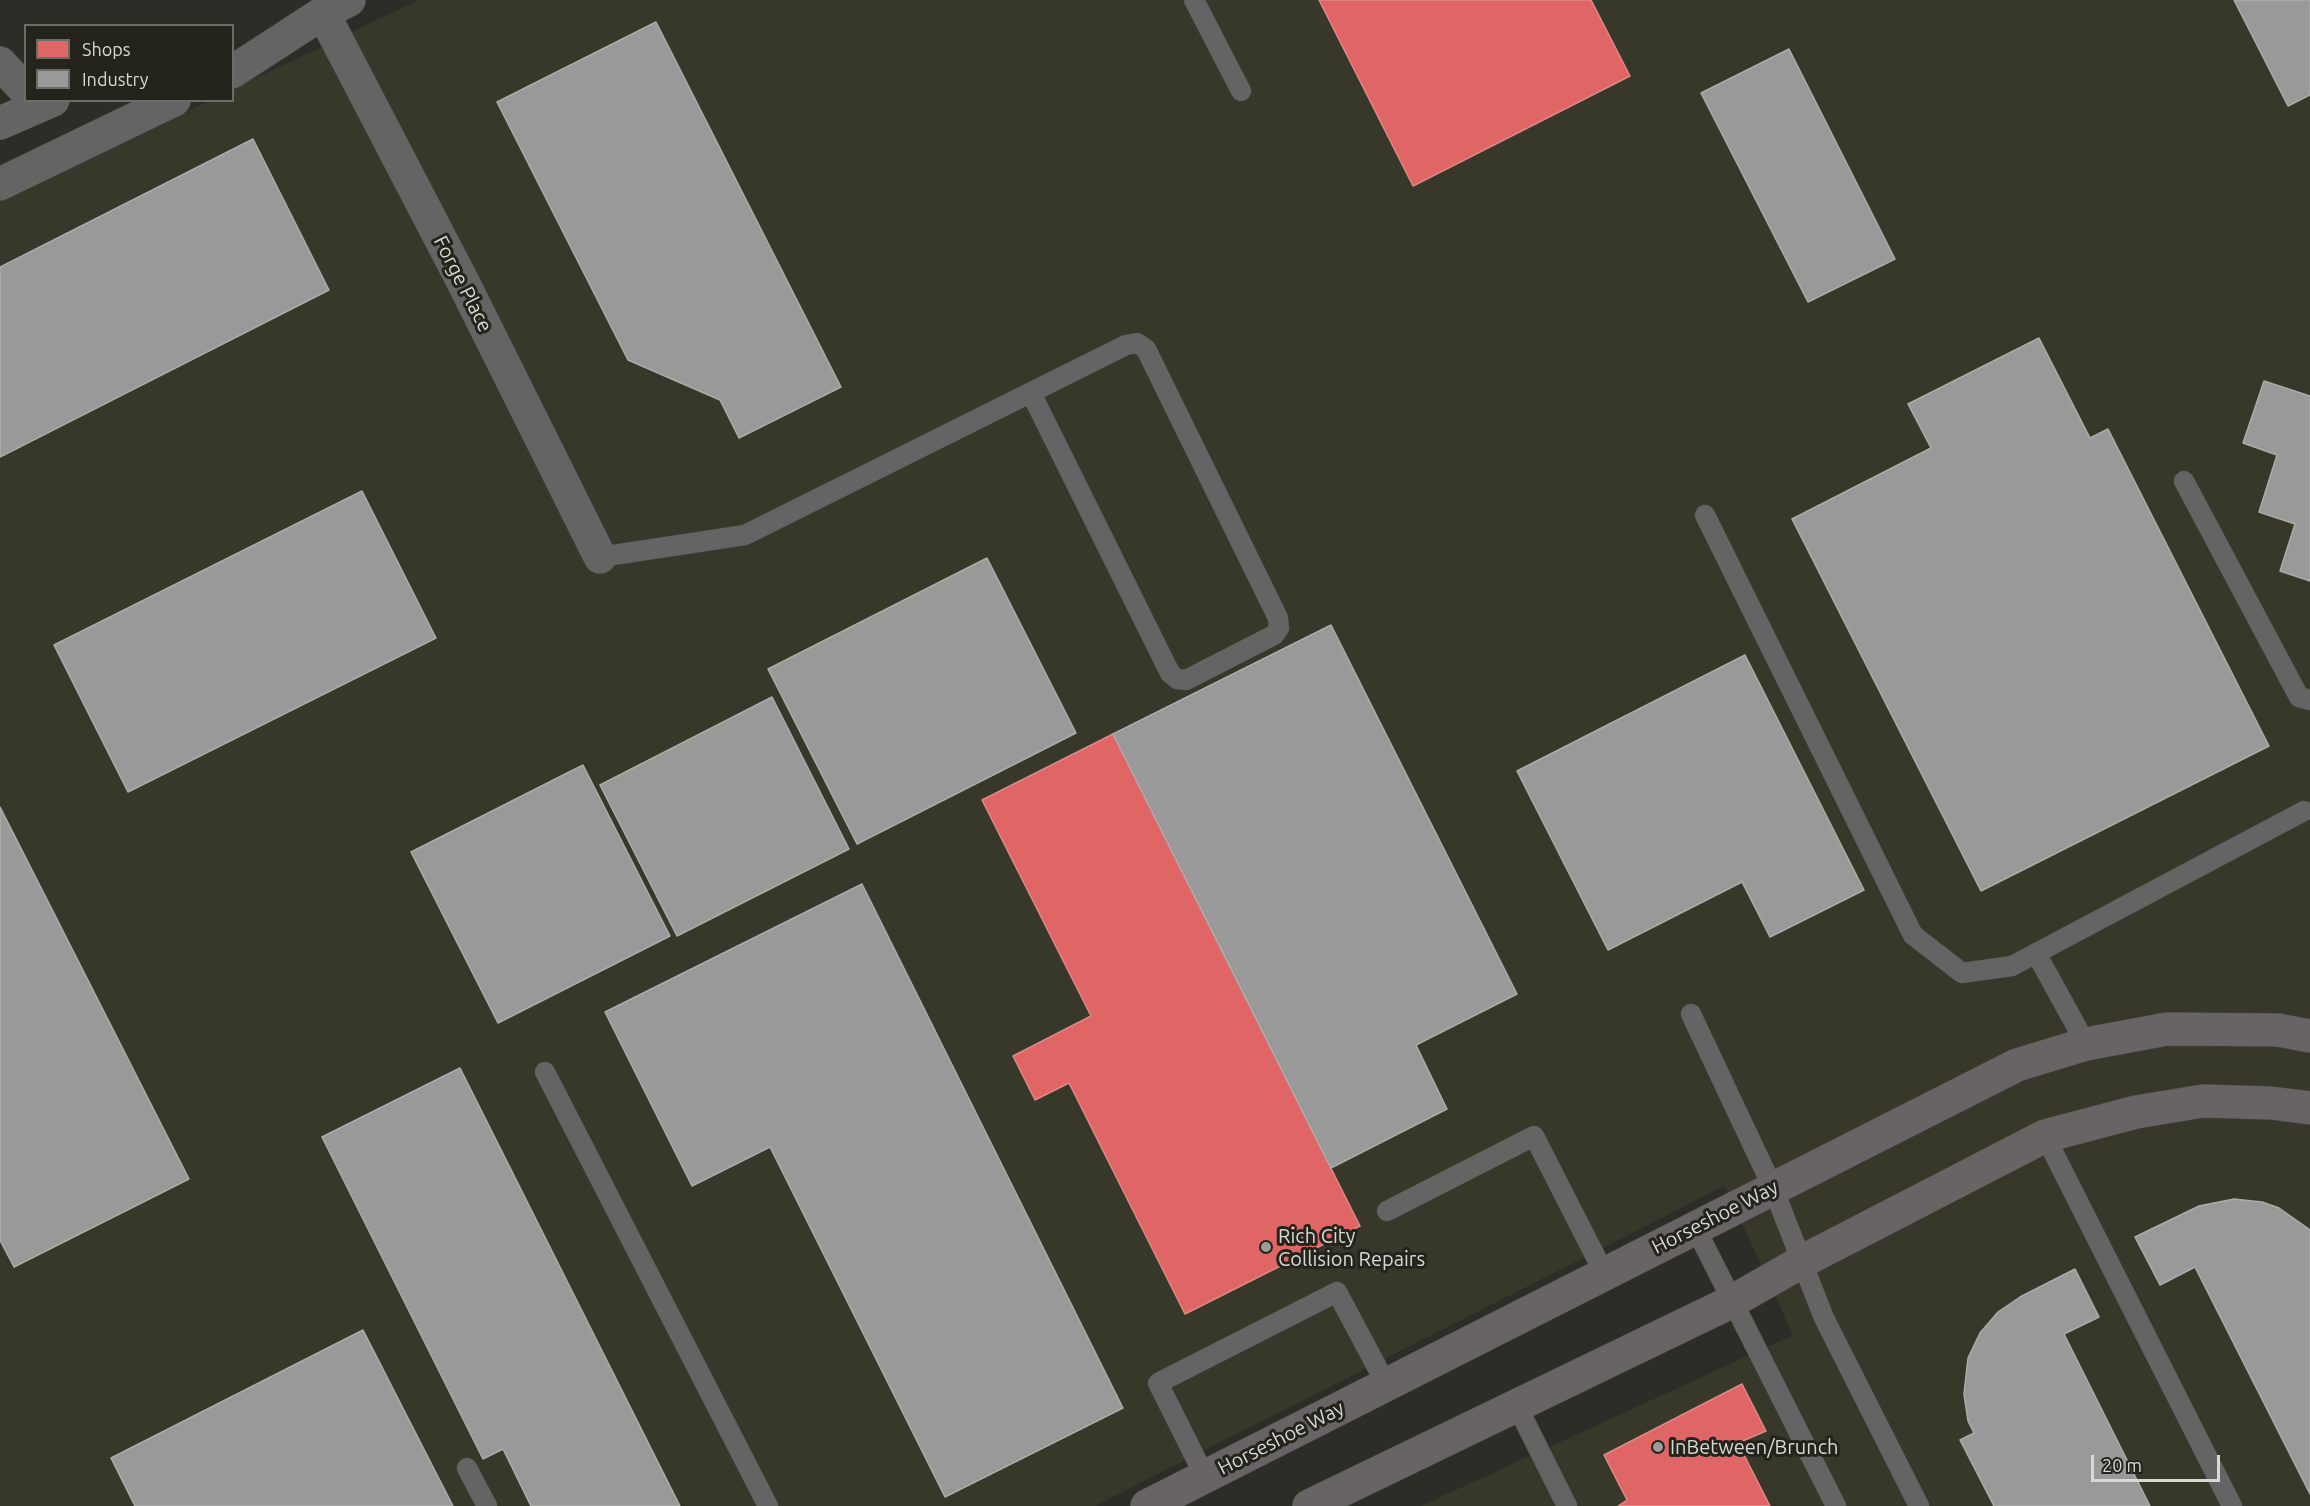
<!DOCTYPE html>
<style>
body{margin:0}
#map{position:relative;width:2310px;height:1506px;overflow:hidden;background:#2d2d28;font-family:Ubuntu,sans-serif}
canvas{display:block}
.legend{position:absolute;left:24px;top:24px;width:210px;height:78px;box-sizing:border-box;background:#24241d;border:2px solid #6c6c66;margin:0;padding:8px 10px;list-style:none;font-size:18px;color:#d8d9d4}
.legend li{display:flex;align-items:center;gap:12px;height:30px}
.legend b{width:30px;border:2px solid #6c6c66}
.scale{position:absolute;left:2091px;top:1455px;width:129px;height:27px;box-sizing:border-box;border:3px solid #d8d9d4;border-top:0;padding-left:8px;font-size:18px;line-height:21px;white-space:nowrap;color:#d8d9d4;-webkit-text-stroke:4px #24241d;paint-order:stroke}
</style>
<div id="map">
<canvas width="2310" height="1506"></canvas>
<ul class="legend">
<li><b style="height:16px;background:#e06666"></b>Shops</li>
<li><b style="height:16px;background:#999"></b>Industry</li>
</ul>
<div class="scale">20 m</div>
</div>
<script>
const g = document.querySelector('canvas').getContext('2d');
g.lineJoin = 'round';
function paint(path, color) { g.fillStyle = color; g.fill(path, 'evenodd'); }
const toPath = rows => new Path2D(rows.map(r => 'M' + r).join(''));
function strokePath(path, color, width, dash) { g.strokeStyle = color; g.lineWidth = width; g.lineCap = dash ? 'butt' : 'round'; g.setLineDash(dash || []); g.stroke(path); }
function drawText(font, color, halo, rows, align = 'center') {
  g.font = font + ' Ubuntu,sans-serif'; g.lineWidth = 6; g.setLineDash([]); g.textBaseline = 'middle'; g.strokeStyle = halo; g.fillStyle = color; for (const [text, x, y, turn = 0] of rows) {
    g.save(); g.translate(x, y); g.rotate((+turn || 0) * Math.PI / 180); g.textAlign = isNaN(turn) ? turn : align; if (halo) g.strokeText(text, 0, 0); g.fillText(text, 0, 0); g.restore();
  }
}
const built = toPath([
 [419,0,2310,0,2310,1506,1421,1506,1793,1335,1725,1186,1095,1506,0,1506,0,198,209,101,232,100,233,89]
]);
const shops = toPath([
 [1319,0,1591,0,1630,76,1413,186,1319,0],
 [1113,734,1360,1226,1185,1314,1069,1083,1035,1100,1013,1056,1091,1016,982,800,1113,734],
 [1742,1384,1766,1431,1738,1443,1770,1506,1618,1506,1627,1500,1604,1455,1742,1384]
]);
const industry = toPath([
 [2234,0,2310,0,2310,95,2288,106,2234,0],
 [656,22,841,387,739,438,720,400,628,360,497,102,656,22],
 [1789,49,1895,259,1808,302,1701,93,1789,49],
 [253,139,329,290,0,457,0,267,253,139],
 [2039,338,2090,438,2108,429,2269,746,1981,891,1792,519,1931,448,1908,404,2039,338],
 [2264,381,2310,396,2310,581,2280,571,2295,524,2259,512,2277,455,2243,443,2264,381],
 [362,491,436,638,128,792,54,645,362,491],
 [987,558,1076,733,857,844,768,669,987,558],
 [1331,625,1517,994,1416,1045,1447,1109,1331,1168,1113,734,1331,625],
 [1745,655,1864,890,1770,937,1742,882,1608,950,1517,771,1745,655],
 [772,697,849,849,677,936,600,785,772,697],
 [583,765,670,936,498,1023,411,852,583,765],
 [0,807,189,1179,14,1267,0,1240,0,807],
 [862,884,1123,1408,945,1497,770,1147,692,1186,605,1012,862,884],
 [460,1068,680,1506,531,1506,503,1449,483,1459,322,1137,460,1068],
 [2234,1199,2262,1202,2279,1208,2310,1230,2310,1494,2195,1267,2160,1285,2135,1237,2199,1206,2234,1199],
 [2075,1269,2099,1317,2064,1334,2150,1506,1994,1506,1960,1440,1974,1433,1968,1421,1964,1394,1968,1358,1980,1333,1998,1312,2020,1297,2075,1269],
 [363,1330,453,1506,135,1506,111,1458,363,1330]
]);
const lane = toPath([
 [1194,0,1241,91],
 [2184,481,2299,697,2310,700],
 [1705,515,1913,935,1962,973,2012,966,2304,811],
 [600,557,745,535,1126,345,1137,343,1146,349,1278,618,1279,628,1274,635,1186,680,1177,679,1170,673,1031,393],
 [2036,953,2086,1044],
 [1691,1014,1773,1188,1824,1318,1919,1506],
 [545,1072,768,1506],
 [2045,1136,2232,1506],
 [1387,1211,1534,1136,1604,1273],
 [1695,1227,1836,1506],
 [1516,1404,1567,1506],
 [467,1468,487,1506],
 [1205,1477,1158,1383,1337,1292,1386,1384]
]);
const street = toPath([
 [323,13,463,282,600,557],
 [0,63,26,91],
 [232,72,323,13,349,0],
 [0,123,53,100],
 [0,184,174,100]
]);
const secondary = toPath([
 [1147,1506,2017,1065,2086,1044,2167,1029,2278,1030,2310,1036],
 [1309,1506,1733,1301,1803,1261,2045,1136,2136,1112,2203,1101,2271,1103,2310,1108]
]);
const markers = [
 [1266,1247,6,"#9c9d98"],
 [1658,1447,6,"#9c9d98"]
];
const streetNames = [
 ["Forge Place",463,284,63],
 ["Horseshoe Way",1715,1217,-27],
 ["Horseshoe Way",1281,1438,-27]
];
const poiNames = [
 ["Rich City",1278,1236],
 ["Collision Repairs",1278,1259],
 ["InBetween/Brunch",1670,1447]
];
paint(built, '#37372a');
paint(shops, '#e06666');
strokePath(shops, '#de8887', 1.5);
paint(industry, '#999');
strokePath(industry, '#acacab', 1.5);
strokePath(lane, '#484844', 21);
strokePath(street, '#484844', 34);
strokePath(secondary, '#484844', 34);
strokePath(lane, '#656364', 20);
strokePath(street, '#656364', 33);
strokePath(secondary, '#686465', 33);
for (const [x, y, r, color] of markers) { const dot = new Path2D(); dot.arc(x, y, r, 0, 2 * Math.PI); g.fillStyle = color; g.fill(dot); strokePath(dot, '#24241d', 2); }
drawText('20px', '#d8d9d4', '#24241d', streetNames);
drawText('20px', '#d8d9d4', '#24241d', poiNames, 'left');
</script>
